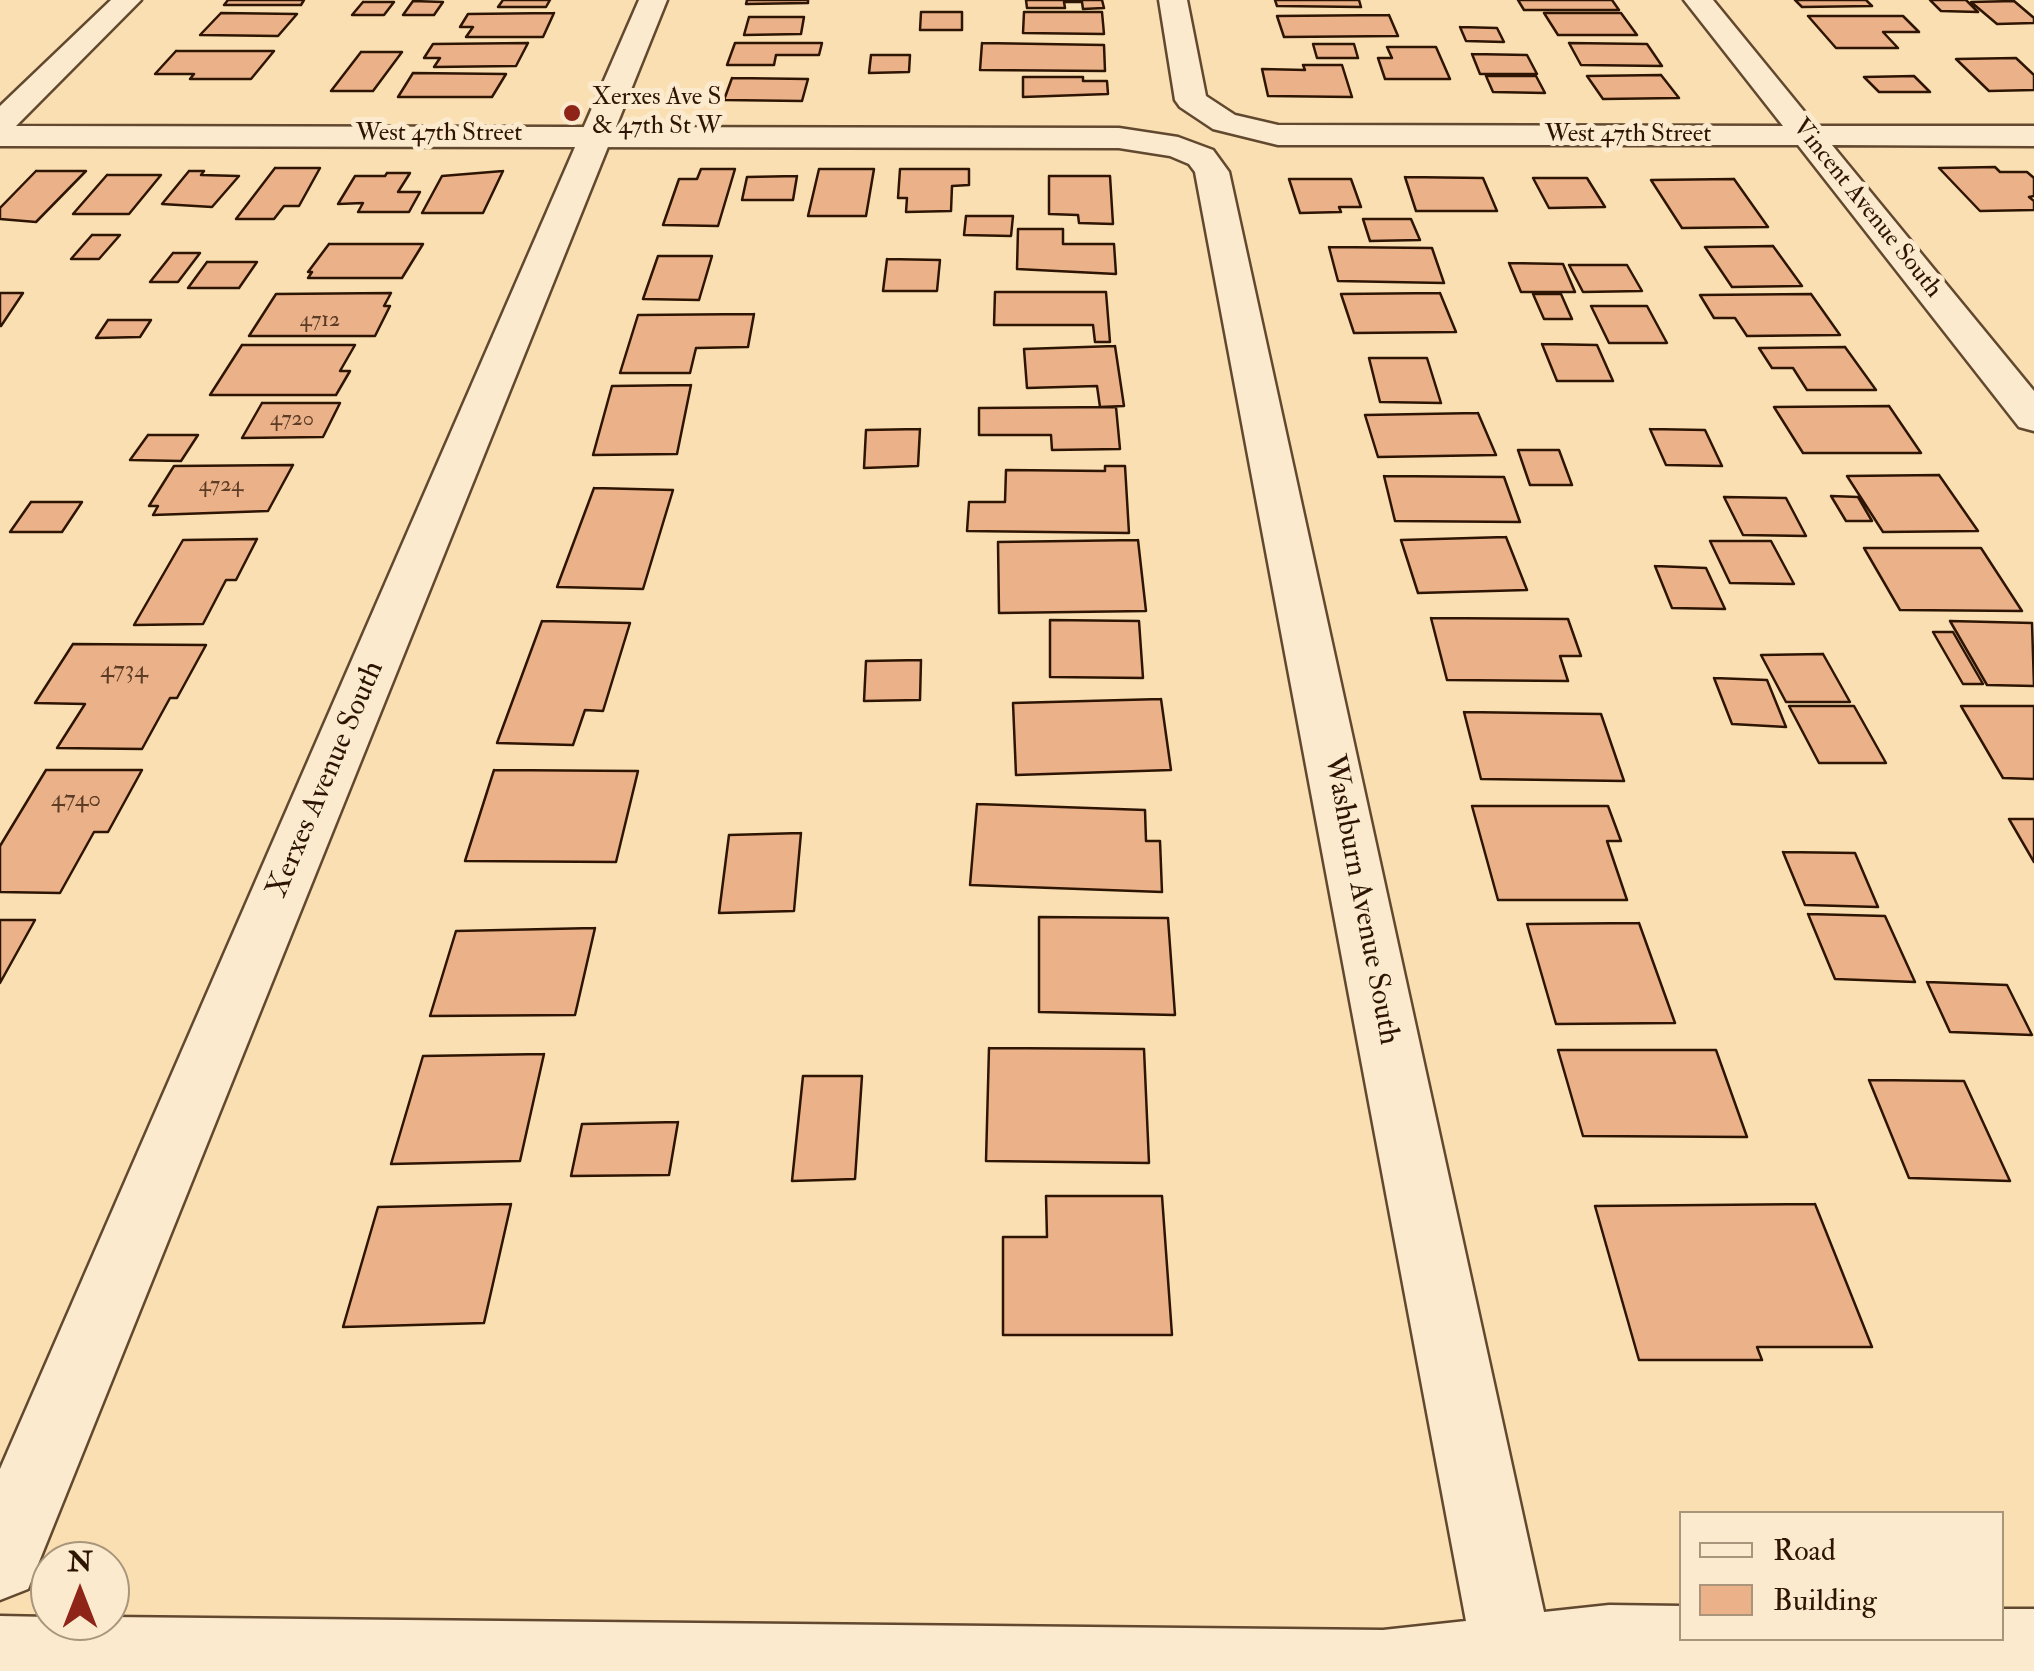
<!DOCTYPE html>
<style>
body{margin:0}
#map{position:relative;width:2034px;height:1671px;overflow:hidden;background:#f9dfb2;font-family:"IM FELL Double Pica",serif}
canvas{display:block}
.legend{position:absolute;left:1679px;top:1511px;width:325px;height:130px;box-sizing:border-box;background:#fbeacd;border:2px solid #a9957c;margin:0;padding:12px 18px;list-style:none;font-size:30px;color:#2e1503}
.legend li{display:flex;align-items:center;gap:20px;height:50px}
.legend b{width:50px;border:2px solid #a9957c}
.north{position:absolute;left:30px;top:1541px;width:100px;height:100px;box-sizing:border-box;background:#fbeacd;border:2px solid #a9957c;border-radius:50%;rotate:0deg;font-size:28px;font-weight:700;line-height:40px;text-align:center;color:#2e1503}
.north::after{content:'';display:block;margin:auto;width:35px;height:45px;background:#8f2418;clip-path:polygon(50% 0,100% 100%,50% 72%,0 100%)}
</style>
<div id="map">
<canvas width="2034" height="1671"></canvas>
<ul class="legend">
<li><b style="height:12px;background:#fbeacd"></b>Road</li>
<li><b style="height:28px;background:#ebb28a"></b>Building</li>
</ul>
<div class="north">N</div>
</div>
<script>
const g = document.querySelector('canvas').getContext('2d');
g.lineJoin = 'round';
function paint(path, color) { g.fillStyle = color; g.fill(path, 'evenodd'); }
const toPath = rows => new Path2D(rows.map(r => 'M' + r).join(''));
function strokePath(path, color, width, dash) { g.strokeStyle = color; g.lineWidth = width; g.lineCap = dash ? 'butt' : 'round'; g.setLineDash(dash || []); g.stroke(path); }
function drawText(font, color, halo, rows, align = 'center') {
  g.font = font + ' "IM FELL Double Pica",serif'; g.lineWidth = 10; g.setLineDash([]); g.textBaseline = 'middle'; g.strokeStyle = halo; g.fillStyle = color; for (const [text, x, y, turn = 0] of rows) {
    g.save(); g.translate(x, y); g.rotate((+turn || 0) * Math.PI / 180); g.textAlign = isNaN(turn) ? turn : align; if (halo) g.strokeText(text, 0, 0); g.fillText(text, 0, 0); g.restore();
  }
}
const building = toPath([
 [228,0,304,0,301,5,224,5,228,0],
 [503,0,550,0,546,7,498,7,503,0],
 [747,0,808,0,808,3,746,4,747,0],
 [1026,0,1102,0,1104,8,1083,9,1082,2,1064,2,1065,8,1027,8,1026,0],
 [1275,0,1359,0,1361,7,1277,6,1275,0],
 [1518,0,1612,0,1619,10,1524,10,1518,0],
 [1795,0,1866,0,1872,6,1802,7,1795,0],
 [1930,0,1966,0,1978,12,1941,11,1930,0],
 [413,1,443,2,434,15,403,15,413,1],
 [2014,1,2034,18,2034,23,1997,24,1971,2,2014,1],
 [363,2,394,2,384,15,352,15,363,2],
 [921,12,962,12,962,30,920,30,921,12],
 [1024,12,1102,12,1104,34,1023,33,1024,12],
 [221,13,297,14,278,36,200,35,221,13],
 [554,13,543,37,466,37,473,27,460,27,468,14,554,13],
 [1544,13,1621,13,1637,35,1558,35,1544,13],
 [1389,15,1398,36,1284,37,1277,16,1389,15],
 [1808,16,1903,16,1919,32,1883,32,1898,48,1836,48,1808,16],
 [749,17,804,17,801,34,744,35,749,17],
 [1460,27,1497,28,1504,42,1466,41,1460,27],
 [528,43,516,66,434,67,440,58,424,58,433,44,528,43],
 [735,43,822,43,819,55,776,55,774,65,727,65,735,43],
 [982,43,1104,45,1105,71,980,70,982,43],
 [1569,43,1647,44,1662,66,1581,65,1569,43],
 [1313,44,1354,44,1358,58,1317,58,1313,44],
 [1387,47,1436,47,1450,79,1385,79,1378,58,1392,58,1387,47],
 [176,51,274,51,251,79,190,79,194,74,155,74,176,51],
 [361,52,402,52,373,91,331,91,361,52],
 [1472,54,1527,55,1537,74,1480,74,1472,54],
 [871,55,910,55,909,72,869,73,871,55],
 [2016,58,2034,75,2034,90,1989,91,1956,59,2016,58],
 [1303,65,1342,65,1352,97,1268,96,1262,69,1305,70,1303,65],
 [413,73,506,74,492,97,398,97,413,73],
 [1661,75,1679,98,1603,99,1587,76,1661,75],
 [1486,76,1536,76,1545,93,1493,92,1486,76],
 [1914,76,1930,92,1879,92,1864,77,1914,76],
 [1023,77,1083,77,1083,81,1107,81,1108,94,1023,97,1023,77],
 [732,78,808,79,802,101,724,100,732,78],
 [1995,167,2000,172,2027,172,2034,178,2034,196,2029,197,2034,201,2034,210,1980,211,1939,168,1995,167],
 [275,168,320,168,299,206,284,206,274,219,236,219,275,168],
 [701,169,735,169,718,226,663,225,679,179,697,179,701,169],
 [819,169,874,169,866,216,808,216,819,169],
 [900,169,969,169,969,185,952,186,951,211,906,212,907,198,898,198,900,169],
 [36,171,86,171,36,222,0,219,0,208,36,171],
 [189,171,204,171,201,175,239,176,212,207,162,204,189,171],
 [503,171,483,213,422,213,442,176,503,171],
 [387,173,410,173,398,192,420,192,409,212,358,212,363,203,338,204,355,176,385,176,387,173],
 [107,175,161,175,129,214,73,214,107,175],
 [797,176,793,200,742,200,747,177,797,176],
 [1049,176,1110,176,1113,224,1079,223,1078,215,1049,214,1049,176],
 [1405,177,1483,178,1497,211,1416,211,1405,177],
 [1533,178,1587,178,1605,207,1549,208,1533,178],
 [1289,179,1351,179,1361,207,1339,207,1341,212,1300,213,1289,179],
 [1734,179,1768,227,1682,228,1651,180,1734,179],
 [966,216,1013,216,1011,236,964,235,966,216],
 [1363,219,1411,219,1420,240,1370,241,1363,219],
 [1018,229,1063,229,1063,244,1114,244,1116,274,1017,269,1018,229],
 [92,235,120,235,99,259,71,259,92,235],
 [329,244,423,244,402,278,308,278,312,272,308,272,329,244],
 [1773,246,1802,286,1732,287,1705,247,1773,246],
 [1329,247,1432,248,1444,283,1338,281,1329,247],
 [173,253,200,253,178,282,150,282,173,253],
 [658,256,712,256,699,300,643,299,658,256],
 [887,259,940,260,937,291,883,291,887,259],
 [207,262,257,262,239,288,188,288,207,262],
 [1509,263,1563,264,1575,292,1521,292,1509,263],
 [1569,265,1627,265,1642,291,1583,292,1569,265],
 [995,292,1106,292,1110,342,1095,342,1093,325,994,325,995,292],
 [0,293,23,293,1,326,0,326,0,293],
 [391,293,384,306,390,306,375,336,249,336,276,294,391,293],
 [1440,293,1456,332,1354,333,1341,294,1440,293],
 [1533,294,1561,294,1572,319,1544,319,1533,294],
 [1811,294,1840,335,1747,336,1735,318,1714,318,1700,295,1811,294],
 [1591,306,1647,306,1667,343,1609,343,1591,306],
 [754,314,748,347,696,348,690,373,620,373,638,315,754,314],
 [108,320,151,320,140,337,96,338,108,320],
 [1542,344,1597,345,1613,381,1557,381,1542,344],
 [242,345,355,345,340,371,350,371,336,395,210,395,242,345],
 [1115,346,1124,406,1100,407,1097,386,1027,388,1024,349,1115,346],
 [1845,347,1876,390,1807,390,1793,368,1772,368,1759,348,1845,347],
 [1369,358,1427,358,1441,403,1380,402,1369,358],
 [691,385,677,454,593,455,612,386,691,385],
 [262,403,340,403,323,437,242,438,262,403],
 [1889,406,1921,453,1803,453,1774,407,1889,406],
 [1116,407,1120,449,1052,450,1051,435,979,435,979,408,1116,407],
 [1478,413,1496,455,1378,457,1365,415,1478,413],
 [920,429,918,466,864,468,866,430,920,429],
 [1650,429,1705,430,1722,466,1666,465,1650,429],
 [148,435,198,435,181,461,130,460,148,435],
 [1518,450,1559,450,1572,485,1530,485,1518,450],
 [293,465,268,511,153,515,158,506,149,506,174,466,293,465],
 [1105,466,1125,466,1129,533,967,531,969,502,1005,502,1006,470,1105,471,1105,466],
 [1939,475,1978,531,1883,532,1847,476,1939,475],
 [1384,476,1504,477,1520,522,1395,521,1384,476],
 [594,488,673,490,643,589,557,587,594,488],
 [1831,496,1858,497,1872,521,1846,521,1831,496],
 [1724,497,1786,498,1806,536,1743,535,1724,497],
 [31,502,82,502,62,532,10,532,31,502],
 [1506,537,1527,590,1418,593,1401,540,1506,537],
 [257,539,236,580,226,580,203,624,134,625,183,540,257,539],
 [1138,540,1146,611,999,613,998,542,1138,540],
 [1710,541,1771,541,1794,584,1730,583,1710,541],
 [1864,548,1981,548,2022,611,1900,610,1864,548],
 [1655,566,1706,568,1725,609,1672,608,1655,566],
 [1431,618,1568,619,1581,656,1560,656,1568,681,1447,680,1431,618],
 [1050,620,1139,621,1143,678,1050,677,1050,620],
 [542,621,630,623,603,711,585,710,573,745,497,743,542,621],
 [1950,621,2032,623,2034,686,1987,685,1950,621],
 [1933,632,1953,632,1983,684,1963,684,1933,632],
 [73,644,206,645,177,698,170,698,142,749,57,748,85,704,35,703,73,644],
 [1823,654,1850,702,1786,702,1761,655,1823,654],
 [921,660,920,700,864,701,866,661,921,660],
 [1714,678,1767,680,1786,727,1732,724,1714,678],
 [1161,699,1171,770,1016,775,1013,703,1161,699],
 [1789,706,1854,706,1886,763,1819,763,1789,706],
 [1961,706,2034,706,2034,779,2003,778,1961,706],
 [1464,712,1601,714,1624,781,1481,779,1464,712],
 [46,770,142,770,108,832,94,832,60,893,0,892,0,846,46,770],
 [494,770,638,771,616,862,465,861,494,770],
 [977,804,1145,810,1146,841,1160,841,1162,892,970,885,977,804],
 [1472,806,1608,806,1621,841,1607,841,1627,900,1498,900,1472,806],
 [2009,819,2034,819,2034,862,2009,819],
 [801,833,794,911,719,913,729,835,801,833],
 [1783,852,1855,853,1878,907,1805,905,1783,852],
 [1808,914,1885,916,1915,982,1835,979,1808,914],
 [1039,917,1168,918,1175,1015,1039,1012,1039,917],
 [0,920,35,920,0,983,0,920],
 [1639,923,1675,1023,1556,1024,1527,924,1639,923],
 [595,928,575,1015,430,1016,456,931,595,928],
 [1927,982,2007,985,2032,1035,1950,1032,1927,982],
 [989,1048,1144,1049,1149,1163,986,1161,989,1048],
 [1558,1050,1716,1050,1747,1137,1583,1136,1558,1050],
 [544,1054,520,1161,391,1164,423,1056,544,1054],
 [803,1076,862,1076,855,1179,792,1181,803,1076],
 [1869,1080,1964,1081,2010,1181,1909,1178,1869,1080],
 [678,1122,669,1175,571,1176,582,1124,678,1122],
 [1046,1196,1162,1196,1172,1335,1003,1335,1003,1237,1047,1237,1046,1196],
 [511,1204,484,1323,343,1327,378,1207,511,1204],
 [1815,1204,1872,1347,1757,1347,1762,1360,1639,1360,1595,1206,1815,1204]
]);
const minor = toPath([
 [111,0,141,0,16,126,1119,128,1178,137,1213,150,1229,172,1544,1612,1609,1605,1682,1606,1682,1638,2002,1638,2002,1609,2034,1609,2034,1671,0,1671,0,1616,50,1617,50,1621,110,1621,110,1617,1383,1630,1466,1621,1195,172,1189,164,1170,156,1119,148,0,146,0,106,111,0],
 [1159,0,1187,0,1206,96,1235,115,1278,125,1783,126,1684,0,1713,0,1816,126,2034,126,2034,146,1832,145,2034,391,2034,431,2019,427,1798,145,1278,145,1213,129,1180,107,1175,100,1159,0]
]);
const tertiary = toPath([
 [639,0,667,0,28,1589,0,1600,0,1469,639,0]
]);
const markers = [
 [572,113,10,"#8f2418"]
];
const farNumbernames = [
 ["4712",320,321],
 ["4720",292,420],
 ["4724",221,486]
];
const farPoinames = [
 ["Xerxes Ave S",592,99],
 ["& 47th St W",592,128]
];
const farStreetnames = [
 ["West 47th Street",439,135],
 ["West 47th Street",1628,136],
 ["Vincent Avenue South",1866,209,51]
];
const numberNames = [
 ["4734",124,672],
 ["4740",76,801]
];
const streetNames = [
 ["Xerxes Avenue South",327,780,-67],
 ["Washburn Avenue South",1360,900,79]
];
paint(building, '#ebb28a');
strokePath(building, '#2e1503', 2.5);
strokePath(minor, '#61482f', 5);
strokePath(tertiary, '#61482f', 5);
paint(minor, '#fbeacd');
paint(tertiary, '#fbeacd');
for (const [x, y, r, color] of markers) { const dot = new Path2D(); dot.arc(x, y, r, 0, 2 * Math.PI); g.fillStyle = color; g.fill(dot); strokePath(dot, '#fbeacd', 4); }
drawText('22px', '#5d3c25', null, farNumbernames);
drawText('25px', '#2e1503', '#fbeacd', farPoinames, 'left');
drawText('25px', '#2e1503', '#fbeacd', farStreetnames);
drawText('25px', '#5d3c25', null, numberNames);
drawText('30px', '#2e1503', '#fbeacd', streetNames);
</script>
